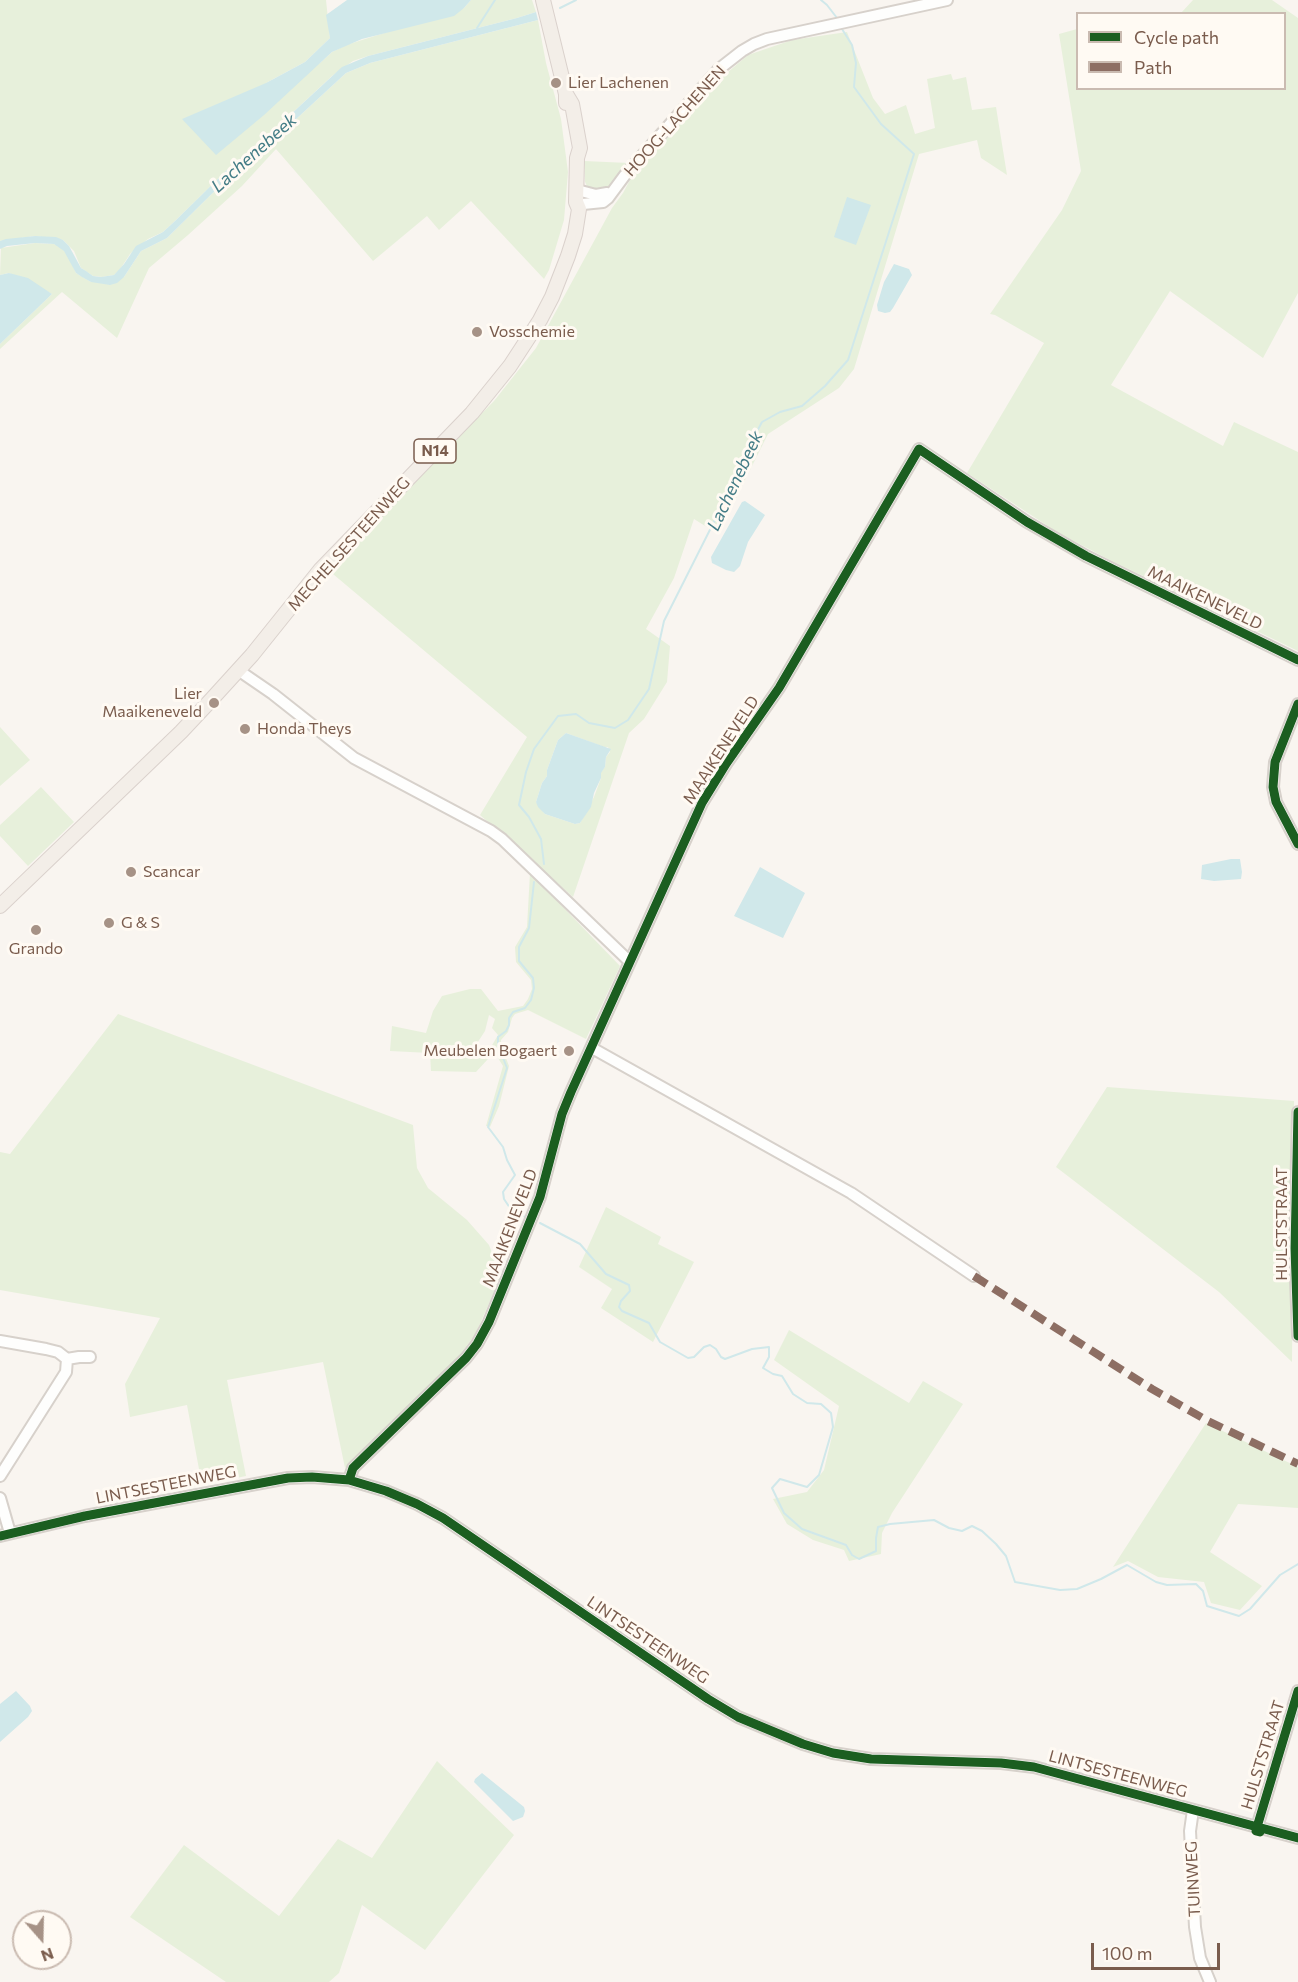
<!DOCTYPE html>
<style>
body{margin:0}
#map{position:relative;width:1298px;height:1982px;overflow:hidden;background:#f9f5f0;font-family:Commissioner,sans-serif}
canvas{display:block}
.legend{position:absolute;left:1076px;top:12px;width:210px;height:78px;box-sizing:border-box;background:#fffaf3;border:2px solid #cabbb1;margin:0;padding:8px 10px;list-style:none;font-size:18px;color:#7a5c4d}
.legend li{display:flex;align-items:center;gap:12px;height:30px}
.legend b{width:30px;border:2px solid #cabbb1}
.north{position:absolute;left:12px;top:1910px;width:60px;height:60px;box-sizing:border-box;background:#fffaf3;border:2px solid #cabbb1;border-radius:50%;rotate:160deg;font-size:16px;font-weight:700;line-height:24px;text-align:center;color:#7a5c4d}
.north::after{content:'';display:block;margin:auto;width:21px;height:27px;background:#a69286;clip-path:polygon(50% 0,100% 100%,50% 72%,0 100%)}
.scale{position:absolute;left:1091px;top:1943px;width:129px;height:27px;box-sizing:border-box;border:3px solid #7a5c4d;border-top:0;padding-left:8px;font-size:18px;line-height:21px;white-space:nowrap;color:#7a5c4d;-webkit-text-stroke:4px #fffaf3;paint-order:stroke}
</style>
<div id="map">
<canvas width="1298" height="1982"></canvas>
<ul class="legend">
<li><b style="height:8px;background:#1b5e20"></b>Cycle path</li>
<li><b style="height:8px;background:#8d6e63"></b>Path</li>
</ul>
<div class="north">N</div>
<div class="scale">100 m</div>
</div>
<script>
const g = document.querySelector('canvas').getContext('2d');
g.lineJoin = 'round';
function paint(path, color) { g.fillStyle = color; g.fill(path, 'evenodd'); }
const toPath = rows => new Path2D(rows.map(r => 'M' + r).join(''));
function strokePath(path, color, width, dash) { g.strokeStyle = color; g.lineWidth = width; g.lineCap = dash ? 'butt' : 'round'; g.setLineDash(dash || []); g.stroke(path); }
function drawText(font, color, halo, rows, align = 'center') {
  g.font = font + ' Commissioner,sans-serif'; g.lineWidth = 6; g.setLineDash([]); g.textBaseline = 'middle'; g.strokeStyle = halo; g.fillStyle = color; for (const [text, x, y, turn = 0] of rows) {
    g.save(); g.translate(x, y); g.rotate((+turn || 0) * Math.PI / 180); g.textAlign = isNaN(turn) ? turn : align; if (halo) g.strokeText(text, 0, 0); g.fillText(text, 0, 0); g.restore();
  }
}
const green = toPath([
 [0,0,326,0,330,38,305,62,266,83,320,63,332,52,346,45,464,8,471,0,532,0,536,12,517,18,368,56,353,61,332,76,276,128,228,169,175,221,163,232,148,239,130,254,119,271,114,275,102,277,93,276,81,268,74,251,63,240,35,236,0,241],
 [1193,0,1272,0,1298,18,1298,293,1263,358,1170,291,1111,385,1223,446,1234,422,1298,452,1298,651,1108,559,1057,532,967,473,1044,343,995,315,990,314,1062,210,1081,171,1059,34,1077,29,1078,88,1284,88,1284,14,1181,13],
 [538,20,546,63,561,119,568,172,564,220,549,270,544,279,471,201,439,230,427,216,373,261,276,149,242,186,188,235,149,268,117,338,62,292,0,349,0,344,52,294,9,273,0,275,1,248,35,243,54,244,60,246,68,255,76,273,91,282,124,277,141,251,167,238,232,174,281,133,346,73,370,63],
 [847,32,873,98,885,114,906,105,915,134,935,128,927,79,951,74,953,80,966,77,972,110,996,107,1007,175,981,158,977,140,919,154,854,369,839,388,768,434,718,534,694,519,674,578,646,629,670,646,667,682,644,719,629,733,573,897,480,815,527,737,327,569,494,401,536,348,612,208,623,193,631,178,721,78,748,55,792,40],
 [566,733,604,747,608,747,610,752,606,757,605,767,600,773,601,778,594,797,580,823,575,824,545,814,536,802,542,783,547,776,547,770,558,740],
 [584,161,629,163,625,172,610,189,604,192,588,188,585,182],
 [0,727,30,760,0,786],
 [41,787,74,822,28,866,0,836,0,825],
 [530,873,620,966,586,1039,528,1010,515,1014,512,1018,508,1032,501,1040,501,1045,509,1066,499,1106,490,1127,486,1126,503,1066,491,1047,498,1035,492,1028,495,1019,489,1015,485,1031,472,1051,481,1052,488,1059,476,1072,431,1071,430,1053,390,1051,392,1026,426,1033,433,1011,442,996,470,989,481,989,498,1011,523,1006,528,999,532,989,531,980,516,962,515,947,527,927],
 [118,1014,413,1125,417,1168,428,1188,467,1220,489,1245,501,1276,475,1335,458,1357,345,1468,323,1362,227,1380,246,1476,202,1485,187,1405,130,1417,125,1384,160,1318,0,1290,0,1152,10,1154],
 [1107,1087,1294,1101,1292,1362,1219,1292,1056,1167],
 [606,1207,661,1237,658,1244,694,1262,653,1342,601,1308,612,1289,579,1267],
 [789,1330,909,1403,923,1381,963,1404,892,1513,882,1533,881,1554,849,1561,844,1550,813,1540,787,1524,773,1499,807,1492,824,1470,839,1406,774,1360],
 [1206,1423,1298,1467,1298,1508,1238,1504,1210,1552,1262,1586,1240,1610,1211,1603,1204,1582,1158,1577,1128,1561,1113,1567],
 [437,1761,514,1835,425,1950,362,1905,339,1973,329,1982,226,1982,130,1917,184,1845,279,1916,338,1839,372,1858]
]);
const water = toPath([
 [347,0,471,0,464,8,454,16,362,39,332,52,264,115,216,155,182,119,266,83,305,62,330,38,326,15],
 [536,12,538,20,370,63,346,73,281,133,232,174,167,238,141,251,124,277,117,283,110,285,91,282,82,277,76,273,64,251,54,244,35,243,7,246,0,249,0,241,6,239,35,236,56,237,63,240,69,246,81,268,86,271,93,276,101,277,114,275,124,264,136,246,163,232,175,221,228,169,276,128,342,67,368,56,517,18],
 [847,197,871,205,856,245,834,237],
 [894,264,909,269,912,275,893,308,890,312,885,313,878,311,877,305,884,282],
 [9,273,28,278,52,294,0,344,0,275],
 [745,501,765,515,748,542,740,566,734,572,726,570,712,563,711,557,742,502],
 [566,733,611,749,606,757,605,767,601,773,601,778,594,793,591,807,580,823,575,824,545,814,538,807,536,802,542,783,547,776,547,770,558,740],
 [1231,859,1240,859,1242,872,1241,879,1214,881,1201,879,1202,865],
 [760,867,805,893,783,938,734,916],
 [16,1691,30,1706,32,1711,28,1717,0,1742,0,1704],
 [482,1773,524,1807,525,1811,523,1817,513,1821,474,1782,475,1779]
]);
const stream = toPath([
 [821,0,827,5,837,18],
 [560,8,576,0],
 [477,28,495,0],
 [544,864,541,839,529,817,519,805,526,772,534,749,558,716,576,714,589,723,615,728,628,720,649,689,664,621,731,488,743,471,755,435,762,422,780,412,802,406,825,386,848,360,914,154,881,124,854,87,856,63,852,45,842,29],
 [525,1217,510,1208,504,1199,503,1192,515,1175,507,1160,503,1147,488,1127,507,1068,498,1045,498,1037,506,1031,509,1025,509,1018,513,1012,525,1008,531,1000,534,988,533,978,519,961,519,947,529,928,534,882],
 [540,1223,580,1244,606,1274,629,1285,630,1291,621,1301,619,1307,622,1311,649,1323,660,1342,688,1358,694,1357,704,1347,710,1345,716,1349,721,1357,725,1359,752,1349,769,1347,769,1357,763,1368,773,1374,782,1376,793,1394,807,1403,821,1404,831,1413,833,1427,819,1475,807,1487,780,1479,772,1488,784,1513,802,1529,846,1545,852,1555,859,1559,876,1551,876,1538,878,1527,890,1524,934,1520,949,1528,962,1531,972,1526,982,1531,996,1544,1006,1556,1015,1582,1060,1590,1077,1589,1101,1579,1127,1565,1156,1582,1167,1585,1196,1584,1203,1591,1207,1606,1239,1616,1250,1609,1280,1575,1298,1564]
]);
const minor = toPath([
 [577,190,596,195,607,193],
 [576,202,583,204,603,202,608,198,625,175,719,69,742,51,754,44,767,39,947,0],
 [238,670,273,694,354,758,491,831,502,839,629,961],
 [1298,704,1275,762,1273,787,1276,802,1298,844],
 [592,1048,851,1193,974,1276],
 [1298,1112,1295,1248,1298,1336],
 [0,1341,46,1349,58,1352,67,1359,66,1372,0,1476],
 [67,1359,79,1357,90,1357],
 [349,1480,353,1468,466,1358,477,1344,489,1322,540,1197,562,1114,571,1092,702,803,726,764,779,688,919,449,1027,522,1086,556,1298,660],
 [0,1498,10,1533],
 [0,1536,85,1516,288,1478,312,1477,349,1480,386,1491,417,1504,443,1518,708,1699,738,1717,803,1744,833,1753,871,1759,1001,1763,1034,1767,1298,1838],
 [1193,1810,1190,1831,1195,1927,1200,1958,1210,1982],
 [1257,1827,1298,1691]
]);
const major = toPath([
 [543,0,566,94,566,103],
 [0,906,181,732,211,700,252,655,321,569,472,413,510,366,540,320,552,297,568,256,575,234,579,209,576,202,577,158,580,148,572,104,566,94]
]);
const quiet = toPath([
 [974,1276,1152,1389,1208,1421,1298,1464]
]);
const cycleway = toPath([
 [1298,704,1275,762,1273,787,1276,802,1298,844],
 [1298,1112,1295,1248,1298,1336],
 [349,1480,353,1468,466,1358,477,1344,489,1322,540,1197,562,1114,571,1092,702,803,726,764,779,688,919,449,1027,522,1086,556,1298,660],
 [0,1536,85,1516,288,1478,312,1477,349,1480,386,1491,417,1504,443,1518,708,1699,738,1717,803,1744,833,1753,871,1759,1001,1763,1034,1767,1298,1838],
 [1260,1832,1256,1831,1257,1827,1298,1691]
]);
const markers = [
 [556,83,6,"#a69286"],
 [477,332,6,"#a69286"],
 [214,703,6,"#a69286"],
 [245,729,6,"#a69286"],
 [131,872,6,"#a69286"],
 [109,923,6,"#a69286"],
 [36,930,6,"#a69286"],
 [569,1051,6,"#a69286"]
];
const shields = [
 [435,451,42]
];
const shieldNames = [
 ["N14",435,451]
];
const poiNames = [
 ["Lier Lachenen",568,83],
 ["Vosschemie",489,332],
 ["Lier",202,694,"right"],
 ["Maaikeneveld",202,712,"right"],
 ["Honda Theys",257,729],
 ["Scancar",143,872],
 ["G & S",121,923],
 ["Grando",36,949,"center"],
 ["Meubelen Bogaert",557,1051,"right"]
];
const streetNames = [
 ["HOOG-LACHENEN",675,121,-48],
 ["MECHELSESTEENWEG",349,544,-48],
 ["MAAIKENEVELD",1205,598,26],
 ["MAAIKENEVELD",721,750,-57],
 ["HULSTSTRAAT",1282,1224,-90],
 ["MAAIKENEVELD",510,1228,-69],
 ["LINTSESTEENWEG",166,1485,-11],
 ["LINTSESTEENWEG",648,1640,34],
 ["HULSTSTRAAT",1263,1755,-73],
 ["LINTSESTEENWEG",1118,1774,15],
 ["TUINWEG",1193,1879,-93]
];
const waterNames = [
 ["Lachenebeek",254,153,-42],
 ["Lachenebeek",735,481,-65]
];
paint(green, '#e7f0db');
paint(water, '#d0e8ea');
strokePath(stream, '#d0e8ea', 2);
strokePath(minor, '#d7d1cb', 14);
strokePath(major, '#dad1cc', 16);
strokePath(minor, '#fefefd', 10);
strokePath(major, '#f3eee8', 14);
strokePath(quiet, '#8d6e63', 8, [15, 8]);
strokePath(cycleway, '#1b5e20', 9);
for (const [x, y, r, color] of markers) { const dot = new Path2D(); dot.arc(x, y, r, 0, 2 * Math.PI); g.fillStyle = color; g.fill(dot); strokePath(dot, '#fffaf3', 2); }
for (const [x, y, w] of shields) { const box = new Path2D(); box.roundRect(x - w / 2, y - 12, w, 24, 4.5); g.fillStyle = '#fffaf3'; g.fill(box); strokePath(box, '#7a5c4d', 1.5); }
drawText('bold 15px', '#7a5c4d', null, shieldNames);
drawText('16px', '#7a5c4d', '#fffaf3', poiNames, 'left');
drawText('16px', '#7a5c4d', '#fffaf3', streetNames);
drawText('italic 18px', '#437c86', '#fffaf3', waterNames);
</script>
